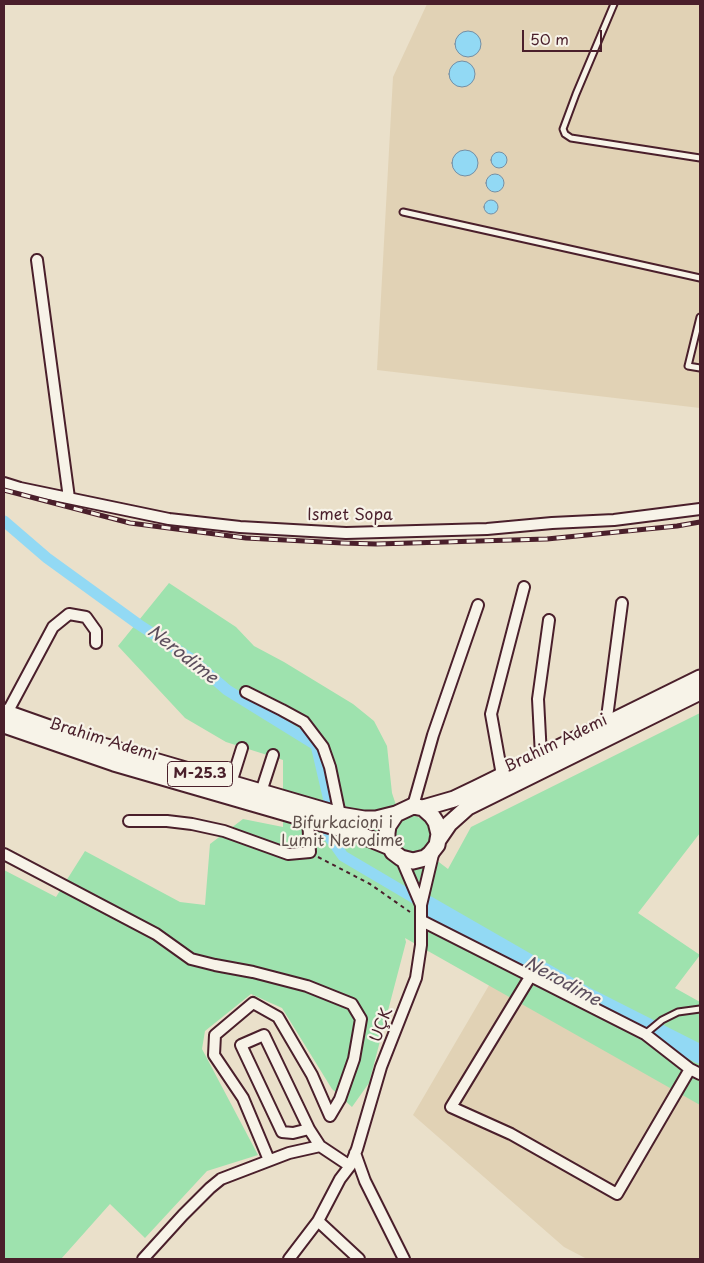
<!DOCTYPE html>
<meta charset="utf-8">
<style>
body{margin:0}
#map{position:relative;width:704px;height:1263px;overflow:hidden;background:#eae0ca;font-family:"Playpen Sans",sans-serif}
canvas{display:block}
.frame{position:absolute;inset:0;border:5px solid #4a1f2b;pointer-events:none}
.scale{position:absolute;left:522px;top:30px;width:80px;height:22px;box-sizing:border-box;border:2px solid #4a1f2b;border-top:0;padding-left:6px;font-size:15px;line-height:18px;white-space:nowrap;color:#4a1f2b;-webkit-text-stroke:4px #f7f3e8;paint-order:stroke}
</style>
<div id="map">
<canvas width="704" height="1263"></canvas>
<div class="frame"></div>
<div class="scale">50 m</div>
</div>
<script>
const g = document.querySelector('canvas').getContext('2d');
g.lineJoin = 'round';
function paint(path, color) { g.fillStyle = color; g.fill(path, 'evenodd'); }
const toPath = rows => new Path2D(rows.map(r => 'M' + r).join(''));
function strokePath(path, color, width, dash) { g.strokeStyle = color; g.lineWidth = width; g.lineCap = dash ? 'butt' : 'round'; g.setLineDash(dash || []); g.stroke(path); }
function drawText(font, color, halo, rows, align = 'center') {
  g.font = font + ' "Playpen Sans",sans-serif'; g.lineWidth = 4.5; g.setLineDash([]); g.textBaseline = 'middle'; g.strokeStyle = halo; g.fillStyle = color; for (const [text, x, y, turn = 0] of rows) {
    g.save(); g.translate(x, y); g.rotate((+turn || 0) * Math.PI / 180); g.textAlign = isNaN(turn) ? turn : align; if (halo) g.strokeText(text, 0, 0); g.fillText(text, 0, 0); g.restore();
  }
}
const built = toPath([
 [427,4,700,4,700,408,377,370,393,77],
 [495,975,700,1091,700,1259,587,1259,564,1247,413,1115]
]);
const green = toPath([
 [169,583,236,627,254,646,284,662,353,704,374,721,387,746,392,793,401,820,410,816,416,816,427,822,431,833,430,840,423,850,448,869,471,827,700,713,700,833,638,913,700,955,675,988,700,1002,700,1105,405,938,406,942,369,1083,352,1107,332,1089,282,1008,251,994,205,1031,202,1049,258,1155,207,1171,145,1238,110,1204,61,1259,4,1259,4,870,56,897,85,851,180,902,205,905,210,844,243,819,283,827,283,760,226,742,185,718,118,646]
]);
const water = toPath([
 '455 44a13 13 0 1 1 26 0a13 13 0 1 1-26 0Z',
 '449 74a13 13 0 1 1 26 0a13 13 0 1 1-26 0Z',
 '452 163a13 13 0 1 1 26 0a13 13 0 1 1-26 0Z',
 '491 160a8 8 0 1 1 16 0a8 8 0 1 1-16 0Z',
 '486 183a9 9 0 1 1 18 0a9 9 0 1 1-18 0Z',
 '484 207a7 7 0 1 1 14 0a7 7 0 1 1-14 0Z'
]);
const canal = toPath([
 [4,521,47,558,138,624,190,658,227,690,316,745,330,805],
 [328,835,343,856,416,899]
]);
const river = toPath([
 [427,905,587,997,700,1054]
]);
const path = toPath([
 [318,857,370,884,410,912]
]);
const lane = toPath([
 [614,4,576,94,563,129,565,134,571,138,700,158],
 [403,212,700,278],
 [700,317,688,366,700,368],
 [645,1034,662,1020,678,1012,700,1009]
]);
const street = toPath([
 [37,260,69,498],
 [4,483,20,488,169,519,240,527,346,533,487,529,552,523,614,520,700,509],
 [246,692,282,710,304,722,323,747,330,767,340,815],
 [7,713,53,627,69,614,86,617,96,631,96,643],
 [606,725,622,603],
 [541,756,538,699,549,620],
 [502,775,491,714,524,587],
 [231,783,242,748],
 [261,792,273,755],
 [413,806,433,735,478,605],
 [129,821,167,821,192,824,224,831,288,854,310,852,308,819],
 [4,854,156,934,191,959,215,965,253,972,307,986,352,1004,361,1019,354,1059,340,1099,330,1116,312,1075,278,1017,253,1003,215,1035,214,1055,243,1098,269,1160],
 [401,858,421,905],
 [422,921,645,1034,690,1069,700,1074],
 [530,977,451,1107,511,1134,617,1194,690,1069],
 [309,1129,293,1133,282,1132,241,1045,264,1035,309,1129,320,1146,350,1166],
 [355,1153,365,1181,404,1259],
 [318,1221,359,1259],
 [143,1259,183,1215,210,1188,221,1179,289,1153,320,1146],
 [289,1259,318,1221,340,1179,350,1166,357,1149,381,1067,416,978,421,945,421,905,434,850]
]);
const primary = toPath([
 [4,712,86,741,340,815,364,819,376,819,396,814],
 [4,725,114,763,356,833,390,847],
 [413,806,423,808,432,816,436,822,439,834,437,845,430,854,425,858,413,861,401,858,393,852,387,841,387,833,388,826,396,814,413,806],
 [423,808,454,799,477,788,700,678],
 [438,840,449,824,468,807,700,692]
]);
const rail = toPath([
 [4,490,130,523,246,538,343,543,376,544,547,539,677,526,700,522]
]);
const shields = [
 [200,774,65]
];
const shieldNames = [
 ["M-25.3",200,774]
];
const streetNames = [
 ["Ismet Sopa",350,516],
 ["Brahim Ademi",103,740,17],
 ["Brahim Ademi",556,744,-26],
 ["UÇK",382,1025,-69]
];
const parkNames = [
 ["Bifurkacioni i",342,824],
 ["Lumit Nerodime",342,842]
];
const waterNames = [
 ["Nerodime",182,655,38],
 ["Nerodime",562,982,29]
];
paint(built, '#e1d2b5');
paint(green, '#9ee2ae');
paint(water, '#92d9f4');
strokePath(water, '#758fa4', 1);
strokePath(canal, '#92d9f4', 11);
strokePath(river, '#92d9f4', 19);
strokePath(lane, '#4a1f2b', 9);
strokePath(street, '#4a1f2b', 14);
strokePath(primary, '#4a1f2b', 19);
strokePath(path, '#4a1f2b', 2, [4, 4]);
strokePath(lane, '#f7f3e8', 5);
strokePath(street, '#f7f3e8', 10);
strokePath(primary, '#f7f3e8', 15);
strokePath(rail, '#4a1f2b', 5);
strokePath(rail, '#f7f3e8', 3, [9]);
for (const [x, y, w] of shields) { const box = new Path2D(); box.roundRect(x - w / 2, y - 12.5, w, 25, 4); g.fillStyle = '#f7f3e8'; g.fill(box); strokePath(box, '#4a1f2b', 1); }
drawText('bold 15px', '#4a1f2b', null, shieldNames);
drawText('16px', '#4a1f2b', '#f7f3e8', streetNames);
drawText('16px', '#5f504c', '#f7f3e8', parkNames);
drawText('italic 18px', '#5c4e5d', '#f7f3e8', waterNames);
</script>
